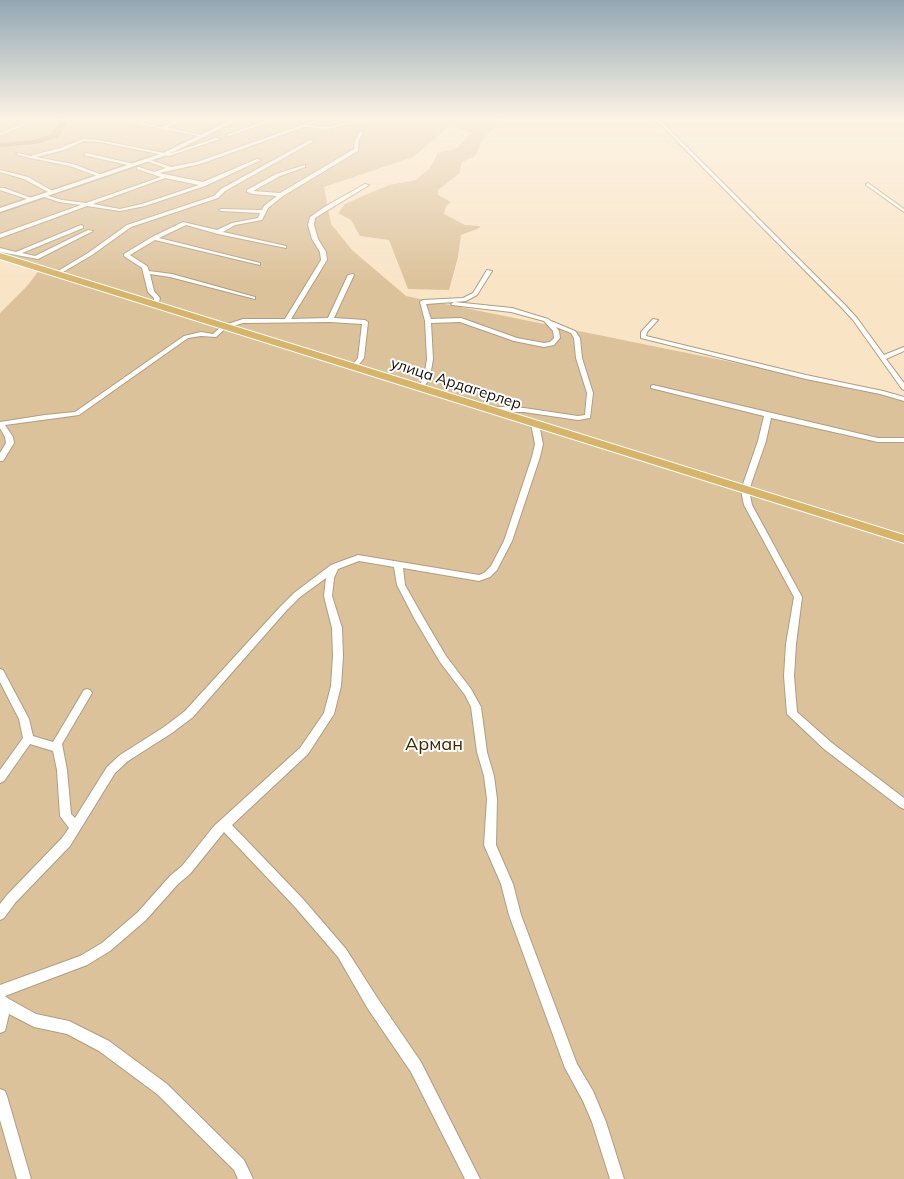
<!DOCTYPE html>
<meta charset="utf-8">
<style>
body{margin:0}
canvas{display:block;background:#f9e4c6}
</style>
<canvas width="904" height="1179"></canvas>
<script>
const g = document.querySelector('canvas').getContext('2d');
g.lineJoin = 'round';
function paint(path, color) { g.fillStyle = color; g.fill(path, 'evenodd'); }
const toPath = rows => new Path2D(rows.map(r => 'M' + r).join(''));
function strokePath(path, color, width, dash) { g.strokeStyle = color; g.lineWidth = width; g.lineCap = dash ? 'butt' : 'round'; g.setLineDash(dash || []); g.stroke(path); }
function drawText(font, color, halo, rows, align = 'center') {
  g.font = font + ' Mulish,sans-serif'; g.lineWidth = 4; g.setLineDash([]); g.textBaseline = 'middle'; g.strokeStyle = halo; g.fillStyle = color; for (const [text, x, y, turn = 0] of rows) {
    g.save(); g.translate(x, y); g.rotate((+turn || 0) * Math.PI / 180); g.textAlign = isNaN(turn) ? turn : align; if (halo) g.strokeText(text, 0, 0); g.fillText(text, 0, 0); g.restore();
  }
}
const green = toPath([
 [0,118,498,118,495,128,485,136,475,156,462,162,460,173,438,190,438,195,451,202,446,206,444,214,465,225,479,226,480,228,461,235,458,257,449,290,408,289,389,240,360,236,351,220,338,213,345,204,365,195,389,185,416,180,430,168,438,153,457,148,471,133,451,125,413,157,324,187,331,224,352,250,406,296,904,397,904,1179,0,1179,0,313,28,285,40,269,0,256]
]);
const river = toPath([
 [54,118,64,118,68,123,57,138,35,144,0,147,0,143,34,140,51,134,60,123,54,118]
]);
const street = toPath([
 [19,118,23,118,24,126,0,135,0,133,21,124,19,118],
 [76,118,82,118,77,120,75,119,76,118],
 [108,118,116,118,162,127,179,119,180,121,167,128,206,136,204,137,108,118],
 [274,118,280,118,229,136,226,135,274,118],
 [322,118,328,118,309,125,328,127,368,118,375,118,328,129,304,127,200,164,159,173,203,182,257,159,261,160,205,186,145,206,120,211,87,206,0,238,0,234,81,205,59,202,42,196,42,194,62,200,86,203,161,177,137,169,137,167,139,167,154,172,166,168,147,161,147,159,171,167,197,162,322,118],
 [165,178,199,185,142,204,120,209,93,204,165,178],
 [652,118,657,118,661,121,846,306,857,318,884,355,904,347,904,351,886,359,904,383,904,390,902,389,853,320,842,308,659,123,652,118],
 [360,131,363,132,359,140,358,151,283,196,268,208,262,220,235,225,223,232,286,246,286,248,218,234,186,225,159,238,260,263,260,265,155,240,130,255,147,266,149,271,172,274,255,297,255,299,170,277,150,274,154,291,160,298,158,306,154,306,154,298,148,292,142,268,124,256,124,254,152,237,183,222,217,230,232,223,258,218,260,213,221,211,219,210,221,209,262,210,264,206,277,196,253,194,247,192,247,190,276,174,305,165,305,167,280,176,253,191,280,193,354,149,355,140,360,131],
 [216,138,220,139,169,156,99,142,84,141,64,150,36,157,73,164,102,175,102,177,100,177,70,166,30,158,16,154,18,153,30,156,60,148,83,139,99,140,169,154,216,138],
 [310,140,314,141,225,191,218,198,131,227,92,255,58,275,53,274,88,253,127,225,214,196,221,189,310,140],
 [86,153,134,164,134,165,132,166,84,155,86,153],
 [0,170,28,177,54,192,50,193,24,179,0,172,0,170],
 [868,183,904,209,904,212,866,185,866,184,868,183],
 [365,184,369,185,315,218,314,225,318,239,326,252,327,260,291,319,328,318,348,275,353,274,354,275,334,318,365,320,368,322,364,358,356,368,354,369,351,367,358,358,362,324,330,322,243,323,226,328,216,337,201,336,188,338,79,415,5,425,13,437,14,443,3,461,0,461,0,453,6,443,5,437,0,428,0,422,45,415,75,412,184,336,201,332,213,334,222,326,243,319,285,319,321,260,320,252,312,239,308,225,310,217,326,206,365,184],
 [0,188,4,188,34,199,30,200,0,190,0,188],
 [81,225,83,226,83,228,22,253,35,256,88,230,93,231,38,259,0,252,0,248,16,252,81,225],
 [487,270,492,271,477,295,466,301,454,302,512,308,548,319,551,321,575,331,580,338,582,358,593,393,590,418,578,420,524,412,491,412,488,410,491,408,502,407,524,408,578,416,585,415,587,393,576,358,574,338,571,333,556,327,559,331,560,338,554,345,544,347,514,341,460,322,431,323,433,359,430,377,423,389,419,389,418,388,424,377,427,359,425,321,420,302,423,300,463,298,473,293,487,270],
 [454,302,451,304,452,305,511,312,544,321,553,331,554,338,550,342,544,343,517,338,461,318,431,319,426,304,454,302],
 [653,319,658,320,647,332,646,336,806,375,883,391,904,397,904,401,880,394,806,379,641,338,641,332,653,319],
 [653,385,878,438,904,438,904,442,878,442,771,418,766,441,749,490,752,505,802,597,796,644,794,676,797,712,832,743,904,798,904,809,900,807,824,749,787,714,784,676,786,644,794,597,744,505,741,490,758,441,764,416,651,388,651,386,653,385],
 [532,422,535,422,539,424,543,444,540,457,512,541,497,570,490,577,479,581,403,568,405,585,423,617,446,656,471,689,481,707,487,752,494,776,497,799,496,845,513,884,521,915,577,1064,593,1091,606,1122,624,1179,610,1179,592,1122,583,1101,565,1068,509,915,501,884,484,845,487,799,484,776,477,752,471,707,465,695,440,662,414,618,397,585,394,567,359,561,338,569,334,578,332,596,342,628,343,656,341,686,334,714,308,754,232,825,303,899,346,949,378,999,421,1062,480,1179,465,1179,411,1072,368,1009,338,957,295,907,224,832,190,874,178,884,146,920,110,951,87,965,5,996,9,999,36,1014,69,1021,109,1041,167,1084,244,1160,253,1179,238,1179,234,1170,157,1094,99,1051,67,1034,34,1027,9,1014,5,1031,0,1033,0,985,80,956,102,943,138,912,170,876,182,866,214,826,300,748,324,713,331,686,333,656,332,628,324,596,326,578,300,597,286,611,193,717,172,733,128,761,115,773,70,846,15,903,4,918,0,920,0,904,7,895,62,838,69,828,60,816,57,770,53,751,30,744,4,781,0,783,0,770,23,738,19,719,0,682,0,669,3,670,29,719,33,736,53,742,84,690,87,689,90,690,92,693,62,744,67,770,71,814,75,818,107,767,120,755,164,727,185,711,280,607,294,593,331,565,358,555,479,575,484,573,491,566,504,541,532,457,535,444,531,424,532,422],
 [0,1089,5,1091,7,1096,31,1179,17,1179,0,1120,0,1089]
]);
const secondary = toPath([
 [235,118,242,118,167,155,0,212,0,208,163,153,235,118]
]);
const primary = toPath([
 [0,253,904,535,904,543,0,259,0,253]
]);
const farStreetnames = [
 ["улица Ардагерлер",456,384,18]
];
const parkNames = [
 ["Арман",434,745]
];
paint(green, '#dcc29b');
paint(river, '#b39362');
strokePath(street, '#b09d81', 2);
strokePath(secondary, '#b09d81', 3);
strokePath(primary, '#fff', 2);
paint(street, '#fff');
paint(secondary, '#fff');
paint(primary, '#d6b469');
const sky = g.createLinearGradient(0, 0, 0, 283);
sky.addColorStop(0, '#93a7b2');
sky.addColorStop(0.42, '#fcf3e5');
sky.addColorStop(1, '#fcf3e500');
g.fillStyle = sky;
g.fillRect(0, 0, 904, 283);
drawText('15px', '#140d04', '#fff', farStreetnames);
drawText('18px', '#402a00', '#fff', parkNames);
</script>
